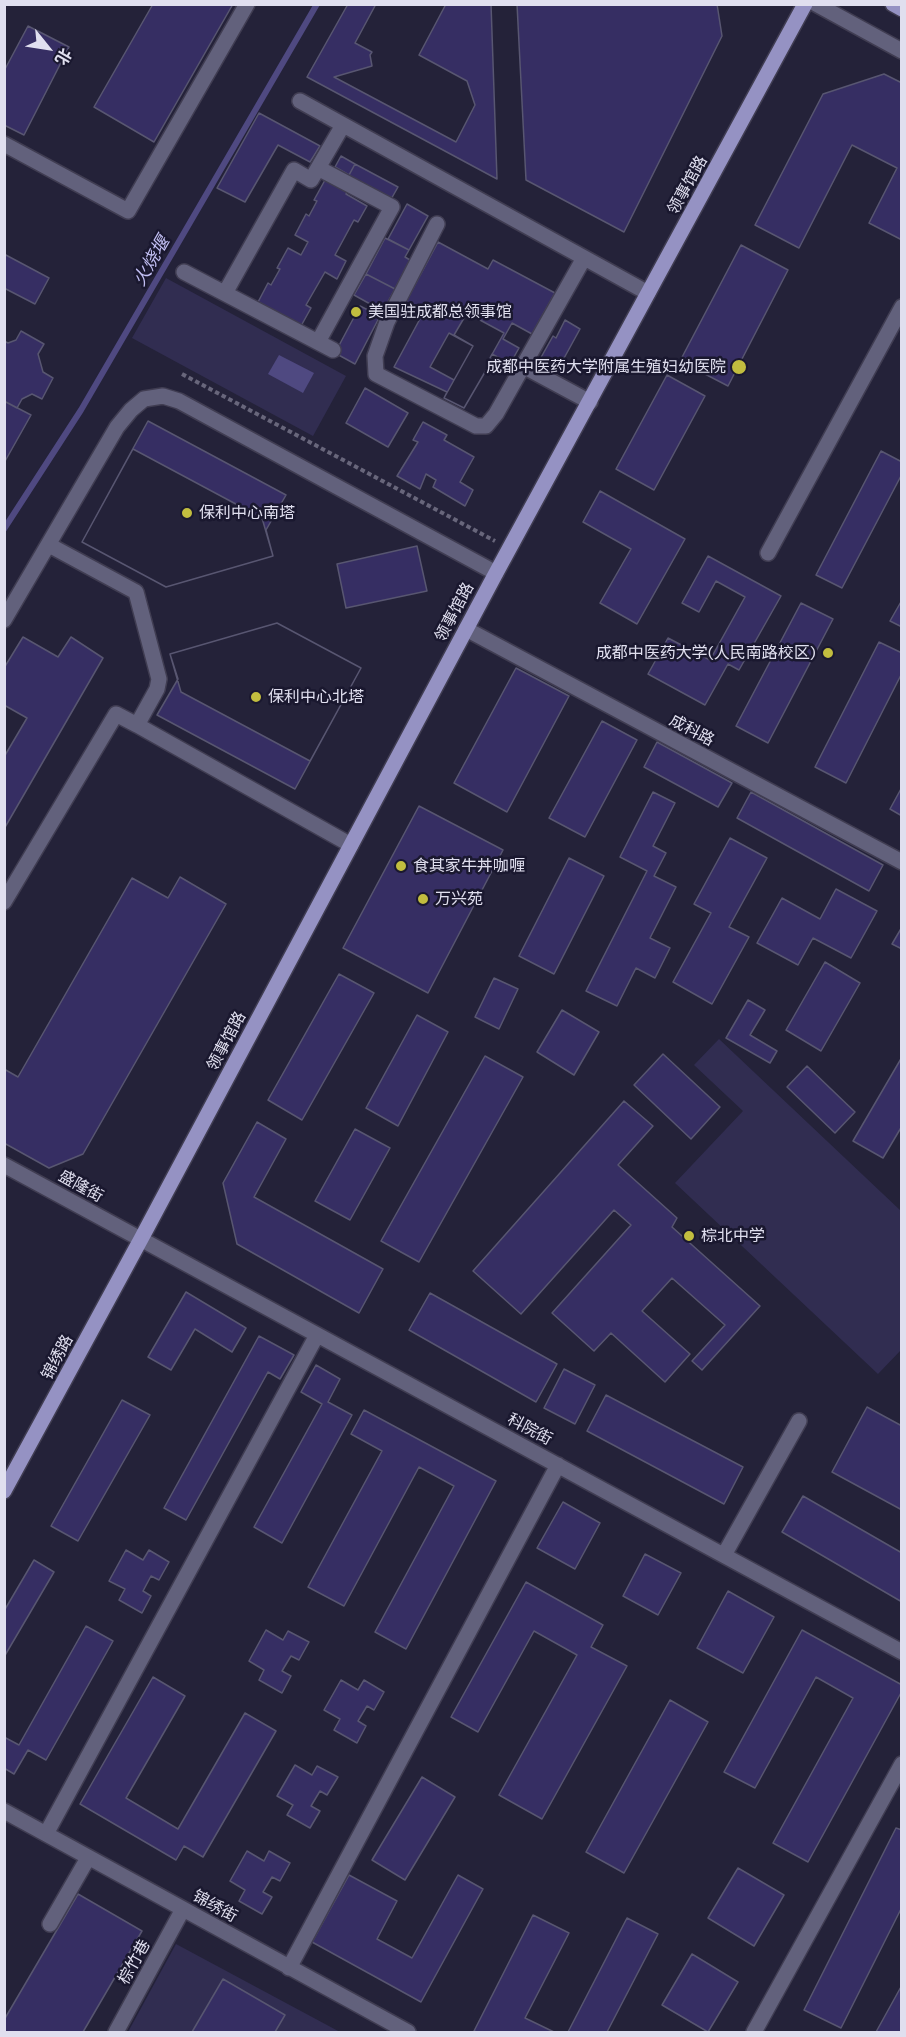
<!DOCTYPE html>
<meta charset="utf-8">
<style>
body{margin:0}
#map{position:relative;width:906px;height:2037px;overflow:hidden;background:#242239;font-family:Commissioner,"Noto Sans SC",sans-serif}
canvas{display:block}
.frame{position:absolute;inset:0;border:6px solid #e0dfef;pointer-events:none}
.north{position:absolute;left:18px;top:18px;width:60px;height:60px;-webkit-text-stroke:4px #1a182f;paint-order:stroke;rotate:120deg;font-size:16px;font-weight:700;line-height:24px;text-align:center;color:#e0dfef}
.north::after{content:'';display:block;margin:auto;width:21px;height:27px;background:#e0dfef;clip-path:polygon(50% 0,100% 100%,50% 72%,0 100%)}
</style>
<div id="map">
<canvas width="906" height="2037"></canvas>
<div class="frame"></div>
<div class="north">北</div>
</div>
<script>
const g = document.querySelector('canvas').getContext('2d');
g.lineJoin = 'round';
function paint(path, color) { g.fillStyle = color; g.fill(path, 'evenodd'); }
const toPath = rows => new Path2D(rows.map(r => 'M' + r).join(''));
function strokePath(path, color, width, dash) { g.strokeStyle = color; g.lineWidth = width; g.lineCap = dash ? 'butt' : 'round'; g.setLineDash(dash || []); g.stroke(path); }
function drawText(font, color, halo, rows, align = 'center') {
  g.font = font + ' Commissioner,"Noto Sans SC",sans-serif'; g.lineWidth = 5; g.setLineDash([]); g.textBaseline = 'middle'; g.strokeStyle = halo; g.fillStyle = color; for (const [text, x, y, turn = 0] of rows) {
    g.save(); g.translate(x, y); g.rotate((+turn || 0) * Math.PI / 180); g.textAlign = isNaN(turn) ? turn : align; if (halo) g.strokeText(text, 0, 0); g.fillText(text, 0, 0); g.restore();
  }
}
const green = toPath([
 [166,278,346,376,313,436,132,338],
 [719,1039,901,1211,901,1350,878,1374,675,1183,743,1111,694,1065],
 [176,1944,340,2032,128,2032]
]);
const water = toPath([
 [279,355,314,373,303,393,268,374]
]);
const stream = toPath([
 [4,529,81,410,317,4]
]);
const building = toPath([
 [153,4,233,4,154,142,94,107,153,4],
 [348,4,491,4,497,179,307,77,348,4],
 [376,4,446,4,419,55,467,81,475,105,456,142,334,77,372,66,370,55,372,52,355,43,376,4],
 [517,4,717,4,722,36,624,232,526,180,517,4],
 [28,26,69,47,24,135,4,125,4,71,28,26],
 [884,74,902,83,902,240,869,223,897,168,852,145,799,248,755,225,823,94,884,74],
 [259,113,320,146,310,162,278,145,245,202,217,188,259,113],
 [341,156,355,164,349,175,335,167,341,156],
 [355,164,398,187,390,201,347,179,355,164],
 [325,180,347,192,346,194,367,206,358,222,354,220,335,255,346,261,337,279,325,272,306,305,311,308,301,326,257,304,268,283,271,285,280,269,277,268,288,248,301,255,308,242,295,235,306,214,309,216,317,201,314,200,325,180],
 [407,204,428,216,409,250,388,239,407,204],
 [385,238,409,250,405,257,410,260,395,289,366,274,385,238],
 [438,242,488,269,493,260,555,293,532,334,512,323,503,339,519,348,510,364,492,354,490,358,492,360,464,408,444,398,447,392,394,367,421,317,403,307,438,242],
 [449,333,473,346,454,380,430,367,449,333],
 [741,245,788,270,728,386,680,361,741,245],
 [4,254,49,278,35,304,4,288,4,254],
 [366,274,395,289,380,316,370,311,372,305,354,295,366,274],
 [360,306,380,316,355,364,335,353,360,306],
 [467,313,504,333,490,358,492,360,464,408,444,398,473,346,454,335,467,313],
 [565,320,580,329,557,371,539,361,553,336,556,338,565,320],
 [21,331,44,344,38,354,43,372,53,378,42,399,32,394,22,399,17,408,4,401,4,341,8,343,16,340,21,331],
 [667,375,705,396,654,490,616,469,667,375],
 [365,388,408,413,388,447,346,423,365,388],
 [4,401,31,415,4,463,4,401],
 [148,421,286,495,266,530,273,556,166,587,82,542,148,421],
 [423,422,447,435,444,440,474,457,460,482,473,490,465,506,433,487,436,480,426,474,420,489,397,476,418,442,413,440,423,422],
 [133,449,262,518,273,556,166,587,82,542,133,449],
 [881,451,902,462,902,474,842,588,816,575,881,451],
 [600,491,685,539,637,624,600,603,631,549,583,522,600,491],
 [417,546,427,591,346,608,337,564,417,546],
 [708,556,781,596,739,670,728,664,705,705,648,674,668,638,710,660,745,597,716,581,699,612,682,603,708,556],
 [902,600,902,627,890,621,902,600],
 [801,603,833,619,768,743,736,726,801,603],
 [277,623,361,668,310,761,181,692,170,654,277,623],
 [277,623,361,668,295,789,157,715,178,679,170,654,277,623],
 [23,637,58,657,71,637,103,658,4,829,4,757,27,718,4,705,4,668,23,637],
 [879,642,902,653,902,673,846,783,815,767,879,642],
 [516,668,569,696,507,812,454,783,516,668],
 [602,721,637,740,585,837,549,818,602,721],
 [657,742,732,783,718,807,644,767,657,742],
 [902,787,902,816,890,809,902,787],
 [653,792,675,803,653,846,666,853,654,876,676,887,650,938,670,948,655,978,636,968,617,1006,586,991,647,871,620,857,653,792],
 [751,792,883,865,869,891,737,818,751,792],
 [419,806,503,850,428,993,343,948,419,806],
 [730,838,767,858,729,927,749,937,712,1004,673,982,711,913,694,904,730,838],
 [569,858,604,876,554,974,519,956,569,858],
 [180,877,226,904,83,1154,49,1168,4,1143,4,1069,18,1077,132,878,168,898,180,877],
 [836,889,877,911,851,958,813,938,798,965,757,943,782,898,820,919,836,889],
 [902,927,902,949,892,944,902,927],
 [825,962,860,983,821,1051,786,1030,825,962],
 [339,974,374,993,302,1120,268,1100,339,974],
 [494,978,518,989,499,1029,475,1017,494,978],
 [748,1000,765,1010,750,1035,777,1051,770,1063,726,1038,748,1000],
 [562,1010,599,1032,574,1075,537,1052,562,1010],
 [417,1015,448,1032,398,1126,366,1108,417,1015],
 [663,1054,720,1107,691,1139,634,1085,663,1054],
 [485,1056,523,1077,419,1262,381,1241,485,1056],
 [902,1057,902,1126,883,1158,853,1141,902,1057],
 [807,1066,855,1112,835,1133,787,1087,807,1066],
 [624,1101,653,1126,618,1165,677,1218,672,1227,760,1306,702,1370,692,1361,725,1325,672,1278,642,1311,690,1354,665,1382,611,1333,594,1351,552,1313,631,1225,614,1210,521,1314,473,1271,624,1101],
 [257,1122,286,1139,254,1197,383,1269,359,1313,237,1244,223,1183,257,1122],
 [355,1129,390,1148,350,1220,315,1201,355,1129],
 [186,1292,246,1328,232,1352,195,1329,171,1370,148,1357,186,1292],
 [430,1293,557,1364,536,1402,409,1330,430,1293],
 [259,1336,294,1355,280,1379,268,1372,186,1520,164,1508,259,1336],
 [316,1365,340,1379,328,1402,352,1415,282,1543,254,1527,322,1404,301,1392,316,1365],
 [564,1369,595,1385,575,1424,544,1408,564,1369],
 [606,1395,743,1467,724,1504,587,1431,606,1395],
 [122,1400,150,1415,78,1541,51,1526,122,1400],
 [867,1407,902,1426,902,1510,832,1472,867,1407],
 [364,1410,496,1481,406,1649,375,1632,454,1486,419,1467,344,1606,308,1587,382,1451,351,1434,364,1410],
 [803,1496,902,1553,902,1602,782,1532,803,1496],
 [563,1502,600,1523,575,1569,537,1548,563,1502],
 [126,1550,143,1560,149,1550,169,1562,159,1580,151,1576,143,1591,151,1596,142,1613,119,1600,125,1589,109,1581,126,1550],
 [645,1554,681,1573,658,1615,623,1596,645,1554],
 [34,1560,54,1572,4,1657,4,1611,34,1560],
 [526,1582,603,1625,591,1647,627,1666,542,1819,499,1795,577,1655,534,1631,478,1732,451,1717,526,1582],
 [728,1591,774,1617,743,1673,697,1648,728,1591],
 [86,1626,113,1641,46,1760,28,1750,14,1774,4,1768,4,1737,19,1745,86,1626],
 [266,1630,283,1640,288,1631,309,1642,299,1660,291,1656,282,1671,291,1676,282,1693,259,1680,264,1670,249,1661,266,1630],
 [802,1630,902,1685,902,1691,808,1862,773,1843,853,1698,816,1677,755,1788,724,1772,802,1630],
 [153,1677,185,1696,126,1798,178,1829,245,1713,276,1731,203,1857,184,1846,176,1860,80,1804,153,1677],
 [341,1680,358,1690,364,1680,384,1692,374,1710,367,1706,358,1721,366,1726,357,1743,334,1730,340,1719,324,1710,341,1680],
 [670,1700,708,1722,624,1873,586,1852,670,1700],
 [295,1765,312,1775,317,1766,338,1777,327,1795,320,1791,311,1806,320,1811,310,1828,287,1815,293,1805,277,1796,295,1765],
 [422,1777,455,1797,405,1880,372,1860,422,1777],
 [896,1828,902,1830,902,1907,841,2028,804,2010,896,1828],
 [247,1851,264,1861,269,1851,290,1863,280,1881,272,1877,263,1892,272,1897,262,1914,239,1901,245,1890,230,1881,247,1851],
 [738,1868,784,1895,754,1946,708,1918,738,1868],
 [349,1875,397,1901,377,1939,412,1958,458,1875,483,1889,421,2002,312,1942,349,1875],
 [78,1894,142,1931,83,2032,4,2032,4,2020,78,1894],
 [533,1915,569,1933,525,2018,554,2032,477,2032,474,2031,533,1915],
 [627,1918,658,1934,607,2032,568,2032,627,1918],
 [692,1954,738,1982,708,2032,662,2005,692,1954],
 [223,1979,285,2015,275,2032,192,2032,223,1979],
 [902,1985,902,2032,876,2032,902,1985]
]);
const path = toPath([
 [182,374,495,541]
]);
const minor = toPath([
 [816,4,902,51],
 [300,101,648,293],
 [4,144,128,211,247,4],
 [318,168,392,207,318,342],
 [437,224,387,322,375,356,376,374,476,426,486,426,496,414,584,258],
 [184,272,333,350],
 [225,293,294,170,311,180,343,125],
 [523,366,590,402],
 [49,545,136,592,159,679,157,689,137,725,351,845],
 [768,553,902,307],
 [4,620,117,427,131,410,144,399,163,396,179,401,496,573],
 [466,629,902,862],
 [4,902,116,714,137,725],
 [4,1165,902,1652],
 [724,1555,799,1421],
 [4,1811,408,2032],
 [46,1834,317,1335],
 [50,1924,88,1858],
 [289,1968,558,1465],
 [116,2032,183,1909],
 [754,2032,902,1764]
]);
const major = toPath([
 [893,4,902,9],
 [4,1491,141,1239,496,573,805,4]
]);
const markers = [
 [356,312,6,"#c2bd3f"],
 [739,367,8,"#c2bd3f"],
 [187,513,6,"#c2bd3f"],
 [828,653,6,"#c2bd3f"],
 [256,697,6,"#c2bd3f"],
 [401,866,6,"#c2bd3f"],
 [423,899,6,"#c2bd3f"],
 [689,1236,6,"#c2bd3f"]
];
const streetNames = [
 ["领事馆路",687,185,-61],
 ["领事馆路",454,612,-62],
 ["成科路",692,730,28],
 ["领事馆路",226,1041,-62],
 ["盛隆街",81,1186,29],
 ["锦绣路",57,1357,-62],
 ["科院街",530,1429,28],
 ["锦绣街",215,1906,29],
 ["棕竹巷",134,1962,-61]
];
const poiNames = [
 ["美国驻成都总领事馆",368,312],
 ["成都中医药大学附属生殖妇幼医院",726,367,"right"],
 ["保利中心南塔",199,513],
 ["成都中医药大学(人民南路校区)",816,653,"right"],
 ["保利中心北塔",268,697],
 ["食其家牛丼咖喱",413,866],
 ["万兴苑",435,899],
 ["棕北中学",701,1236]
];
const waterNames = [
 ["火烧堰",151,261,-60]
];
paint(green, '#312d51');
paint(water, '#4f4981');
strokePath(stream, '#4f4981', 6);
paint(building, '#362e63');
strokePath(building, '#585671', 1.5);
strokePath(minor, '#403d52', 18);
strokePath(major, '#403d52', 18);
strokePath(path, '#68667b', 4, [4.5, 3]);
strokePath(minor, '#62617c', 15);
strokePath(major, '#9592c3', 15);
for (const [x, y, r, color] of markers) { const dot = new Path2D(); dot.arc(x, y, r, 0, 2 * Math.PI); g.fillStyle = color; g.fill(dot); strokePath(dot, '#1a182f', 2); }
drawText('16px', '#e0dfef', '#1a182f', streetNames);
drawText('16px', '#e0dfef', '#1a182f', poiNames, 'left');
drawText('italic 18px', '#c2bff3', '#1a182f', waterNames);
</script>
